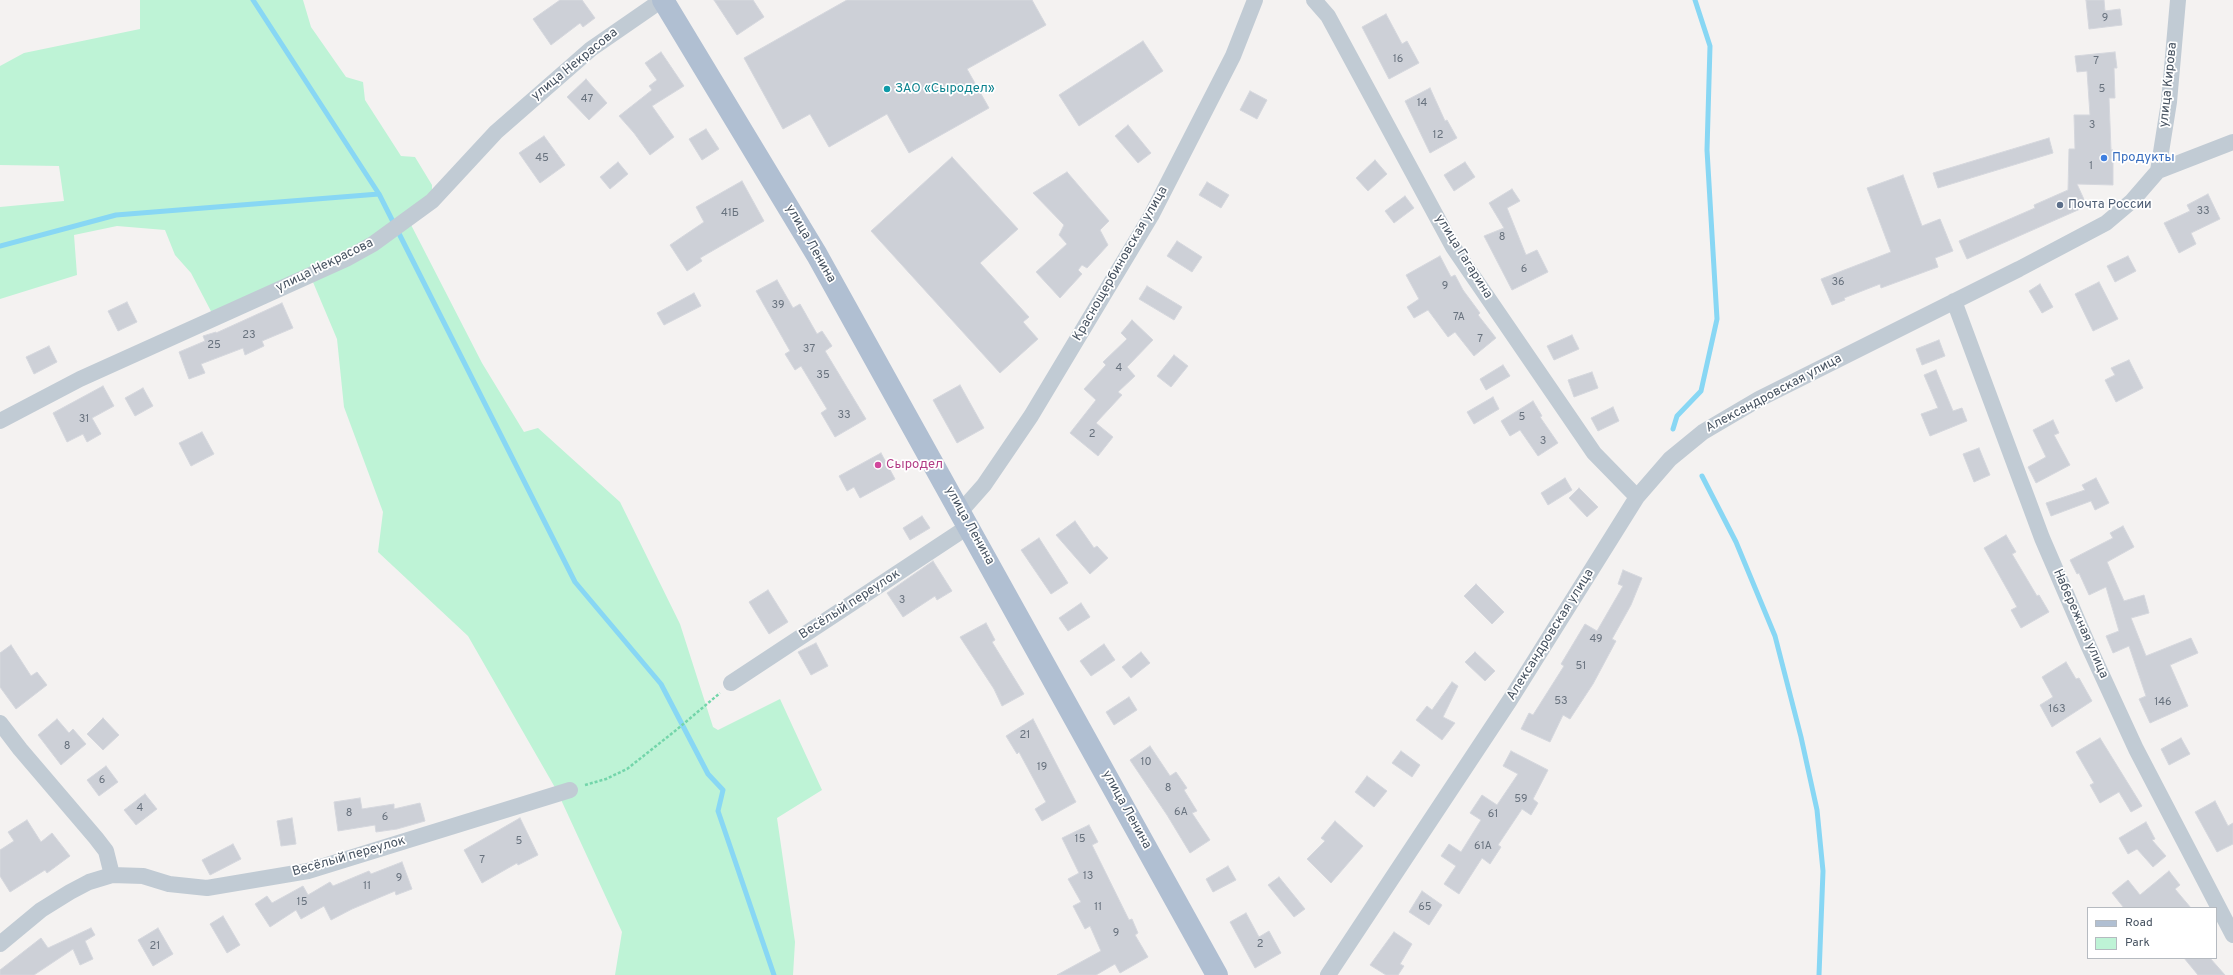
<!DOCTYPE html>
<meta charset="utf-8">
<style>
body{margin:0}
#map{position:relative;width:2233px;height:975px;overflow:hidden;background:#f4f2f1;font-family:Overpass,sans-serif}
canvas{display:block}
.legend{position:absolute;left:2087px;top:907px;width:130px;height:52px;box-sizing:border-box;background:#fff;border:1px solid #b5bac0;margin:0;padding:5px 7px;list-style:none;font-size:12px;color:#475361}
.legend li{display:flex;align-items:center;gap:8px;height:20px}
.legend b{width:20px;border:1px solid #b5bac0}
</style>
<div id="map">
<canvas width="2233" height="975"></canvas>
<ul class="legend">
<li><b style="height:5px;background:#b0bfd2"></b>Road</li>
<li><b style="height:11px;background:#bef3d6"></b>Park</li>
</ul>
</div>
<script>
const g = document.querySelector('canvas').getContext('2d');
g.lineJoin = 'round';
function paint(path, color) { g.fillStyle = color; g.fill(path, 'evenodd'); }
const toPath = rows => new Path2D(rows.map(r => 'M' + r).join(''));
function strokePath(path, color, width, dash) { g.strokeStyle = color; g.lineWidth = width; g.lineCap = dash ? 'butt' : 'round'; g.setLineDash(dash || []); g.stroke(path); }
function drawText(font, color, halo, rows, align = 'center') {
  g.font = font + ' Overpass,sans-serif'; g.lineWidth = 3.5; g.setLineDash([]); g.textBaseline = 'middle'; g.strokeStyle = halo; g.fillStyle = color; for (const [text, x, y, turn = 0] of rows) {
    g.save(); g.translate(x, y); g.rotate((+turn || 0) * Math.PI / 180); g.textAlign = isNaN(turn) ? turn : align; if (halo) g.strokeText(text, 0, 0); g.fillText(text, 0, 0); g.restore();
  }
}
const green = toPath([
 [140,0,303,0,311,27,346,77,363,82,365,100,401,156,415,157,432,185,432,201,408,219,482,363,524,432,538,428,620,502,680,624,713,727,718,730,780,699,822,790,777,818,795,942,793,975,615,975,622,932,557,791,468,636,378,552,383,512,344,407,337,339,310,275,214,317,191,273,175,255,165,230,117,226,74,235,77,275,0,299,0,207,64,201,59,166,0,165,0,66,24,53,140,29]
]);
const stream = toPath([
 [253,0,379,194,575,582,661,684,708,774,723,790,718,811,774,975],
 [0,246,116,215,379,194],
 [1673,429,1677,416,1701,391,1717,319,1707,150,1710,46,1695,0],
 [1702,476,1736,542,1775,636,1801,737,1817,810,1823,871,1819,975]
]);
const building = toPath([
 [560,0,582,0,595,18,583,27,580,23,551,45,533,19,560,0],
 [714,0,753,0,764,17,737,35,714,0],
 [847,0,1032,0,1046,25,967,69,989,108,909,153,887,114,829,147,810,114,783,129,744,58,847,0],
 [2086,0,2104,0,2105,11,2120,9,2122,25,2089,29,2086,0],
 [1386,14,1402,44,1407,41,1419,63,1389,79,1362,27,1386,14],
 [1143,41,1163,71,1079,126,1059,95,1143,41],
 [661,52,684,86,652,106,674,137,650,155,634,133,619,116,652,90,649,86,657,80,645,63,661,52],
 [2115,52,2117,68,2114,68,2115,98,2109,98,2111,150,2113,150,2113,185,2077,184,2087,206,1967,259,1959,241,2035,208,2034,205,2068,190,2069,149,2075,149,2074,115,2090,115,2087,71,2077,72,2075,56,2115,52],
 [586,79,607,103,589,120,567,97,586,79],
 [1430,88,1445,121,1447,120,1457,138,1430,153,1405,101,1430,88],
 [1250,91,1267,100,1257,119,1240,110,1250,91],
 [1128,125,1151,153,1138,163,1115,136,1128,125],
 [706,129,719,149,702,160,689,139,706,129],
 [544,136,565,165,540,183,519,153,544,136],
 [2049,138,2053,153,1938,188,1933,173,2049,138],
 [952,157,1018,229,980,263,1029,317,1023,322,1038,339,1000,373,871,231,952,157],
 [1375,160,1387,174,1368,191,1356,178,1375,160],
 [618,162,628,174,610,189,600,177,618,162],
 [1465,162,1475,177,1454,191,1444,175,1465,162],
 [1067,172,1109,221,1100,230,1108,245,1087,268,1082,265,1078,270,1082,274,1060,298,1036,272,1067,244,1059,235,1064,225,1033,193,1067,172],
 [1903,175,1922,226,1940,219,1953,251,1935,258,1938,267,1881,288,1880,284,1844,298,1845,300,1832,305,1821,279,1891,252,1867,188,1903,175],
 [742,181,764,221,700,258,702,261,687,271,670,245,704,222,696,207,742,181],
 [1207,182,1229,195,1221,208,1199,195,1207,182],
 [1512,189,1520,201,1507,208,1526,255,1537,250,1548,272,1512,290,1484,236,1504,228,1489,203,1512,189],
 [2208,194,2220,219,2191,233,2196,244,2179,253,2164,223,2190,211,2187,205,2208,194],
 [1405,196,1414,208,1394,223,1385,211,1405,196],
 [1177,241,1202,257,1192,272,1167,256,1177,241],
 [1440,256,1451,277,1455,275,1463,290,1480,313,1478,315,1496,338,1474,356,1455,332,1448,337,1428,310,1414,318,1407,307,1419,299,1406,275,1440,256],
 [2128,256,2136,271,2115,282,2107,266,2128,256],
 [777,280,793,308,800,304,817,334,822,331,832,346,825,351,866,419,835,437,821,413,827,409,801,366,795,370,785,354,790,351,756,291,777,280],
 [2099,282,2118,319,2093,331,2075,294,2099,282],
 [2040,284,2053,307,2042,313,2029,291,2040,284],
 [1147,286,1182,307,1174,320,1139,299,1147,286],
 [694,293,701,306,664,325,657,313,694,293],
 [127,302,137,322,118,331,108,311,127,302],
 [282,303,293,328,262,341,264,346,245,355,243,348,201,364,205,373,189,379,179,352,205,341,203,336,216,332,216,333,282,303],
 [1132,320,1153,340,1127,367,1135,376,1118,392,1122,395,1096,423,1113,437,1098,456,1070,433,1096,400,1084,389,1106,365,1103,362,1127,339,1121,333,1132,320],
 [1572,335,1579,349,1554,360,1547,346,1572,335],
 [1939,340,1945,356,1922,365,1916,349,1939,340],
 [49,346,57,362,34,374,26,357,49,346],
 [1174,355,1188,366,1171,387,1157,376,1174,355],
 [2129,360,2143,388,2116,402,2105,380,2115,375,2111,368,2129,360],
 [1503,365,1510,376,1486,390,1480,379,1503,365],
 [1936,370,1953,411,1962,408,1967,421,1930,436,1921,414,1938,408,1924,375,1936,370],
 [1592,372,1598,388,1574,397,1568,380,1592,372],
 [960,385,984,428,957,443,933,400,960,385],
 [103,386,114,406,92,418,101,434,87,442,83,434,67,442,53,413,103,386],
 [143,388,153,406,135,416,125,398,143,388],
 [1493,397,1499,409,1474,424,1467,412,1493,397],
 [1533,401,1542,416,1540,417,1558,443,1538,456,1520,430,1510,436,1501,421,1533,401],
 [1613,407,1619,421,1598,431,1591,418,1613,407],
 [2053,420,2059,433,2054,435,2070,465,2036,483,2028,467,2046,457,2033,430,2053,420],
 [202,432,214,454,191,466,179,443,202,432],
 [1979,448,1990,475,1974,482,1963,454,1979,448],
 [881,453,895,479,860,498,854,487,847,491,839,476,881,453],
 [1565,478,1572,490,1548,505,1541,493,1565,478],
 [2096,478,2109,503,2095,510,2091,501,2051,516,2046,503,2085,490,2082,485,2096,478],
 [1579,488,1598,507,1587,517,1569,498,1579,488],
 [922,516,930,528,910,540,903,528,922,516],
 [1075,521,1094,548,1097,546,1108,558,1090,574,1056,535,1075,521],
 [2123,526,2134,547,2107,562,2124,601,2144,595,2149,613,2131,618,2146,656,2191,638,2198,653,2170,665,2188,706,2150,723,2139,699,2146,696,2129,646,2113,653,2106,636,2119,631,2106,587,2089,595,2079,573,2077,574,2070,560,2113,538,2110,533,2123,526],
 [2006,535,2016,552,2012,554,2037,596,2039,595,2049,612,2021,628,2011,610,2017,607,1984,548,2006,535],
 [1039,538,1068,583,1051,594,1021,550,1039,538],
 [933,561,952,591,937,600,935,596,903,617,887,593,933,561],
 [1623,570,1642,578,1631,605,1612,639,1616,641,1593,684,1570,719,1563,715,1550,742,1521,729,1529,713,1533,715,1564,666,1561,664,1585,624,1597,631,1623,586,1618,584,1623,570],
 [1476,584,1504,612,1492,624,1464,596,1476,584],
 [768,590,788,622,769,634,749,602,768,590],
 [1081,603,1090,617,1068,631,1059,618,1081,603],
 [986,623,995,640,992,642,1024,694,1002,706,994,689,960,637,986,623],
 [816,643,828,666,811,675,798,652,816,643],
 [1104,644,1115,660,1091,676,1080,661,1104,644],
 [11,645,31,676,37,672,47,685,16,709,0,687,0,653,11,645],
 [1141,652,1150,663,1131,678,1122,667,1141,652],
 [1475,652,1495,671,1485,681,1465,662,1475,652],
 [2066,662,2076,679,2079,678,2092,701,2052,727,2040,705,2053,697,2042,677,2066,662],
 [1452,682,1458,686,1443,717,1455,723,1442,740,1416,720,1427,706,1432,710,1452,682],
 [1129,697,1137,710,1114,725,1106,712,1129,697],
 [103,718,119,735,103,750,87,734,103,718],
 [57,719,69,733,73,729,86,744,61,765,38,735,57,719],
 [1033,719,1076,802,1042,821,1035,809,1046,802,1019,752,1017,754,1006,736,1033,719],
 [2100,738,2142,806,2131,812,2119,792,2100,803,2090,785,2094,783,2076,752,2100,738],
 [2181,738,2190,754,2169,765,2161,749,2181,738],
 [1150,746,1170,776,1176,772,1187,788,1184,790,1197,811,1192,813,1210,840,1190,853,1167,815,1130,760,1150,746],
 [1401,751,1420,765,1412,777,1392,763,1401,751],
 [1511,751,1548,770,1533,799,1538,803,1531,815,1522,809,1498,845,1501,847,1490,864,1482,858,1459,894,1444,884,1456,866,1441,856,1449,844,1461,852,1481,820,1470,813,1482,795,1497,805,1518,774,1503,766,1511,751],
 [106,766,118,782,99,796,87,780,106,766],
 [1367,776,1387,791,1374,807,1355,792,1367,776],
 [145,794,157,809,136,825,124,810,145,794],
 [360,798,362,809,394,804,394,809,420,803,425,821,397,829,376,832,375,825,338,831,334,802,360,798],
 [2215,801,2228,826,2233,823,2233,844,2217,852,2195,812,2215,801],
 [292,818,296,844,281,846,277,821,292,818],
 [520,818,538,855,518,865,517,863,482,883,464,850,520,818],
 [27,820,41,842,52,833,70,856,47,873,45,870,10,892,0,876,0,850,14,841,8,832,27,820],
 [1335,821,1363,846,1331,883,1307,859,1325,841,1321,838,1335,821],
 [2146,822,2155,839,2152,840,2166,856,2153,867,2137,849,2128,854,2119,838,2146,822],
 [1089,825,1098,842,1092,845,1129,920,1132,919,1138,933,1135,935,1148,957,1120,973,1115,964,1096,975,1057,975,1101,951,1090,926,1085,929,1073,906,1081,902,1068,879,1079,873,1062,838,1089,825],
 [233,844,241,859,210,875,202,860,233,844],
 [402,862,412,889,396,895,395,891,352,909,331,920,324,906,301,919,296,910,270,927,255,904,267,896,272,903,303,886,308,895,330,882,333,886,369,871,371,874,402,862],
 [1228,866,1236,880,1213,892,1206,879,1228,866],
 [2169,871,2180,885,2175,889,2191,908,2124,908,2112,893,2128,880,2140,895,2169,871],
 [1279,877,1305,909,1294,917,1268,885,1279,877],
 [1422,891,1442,905,1429,925,1409,912,1422,891],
 [1246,913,1259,937,1269,931,1281,953,1255,968,1230,922,1246,913],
 [223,916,240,945,227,953,210,924,223,916],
 [91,928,95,935,85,941,93,959,80,965,73,949,34,975,0,975,0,970,41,938,48,948,91,928],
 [158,928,173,954,153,966,138,940,158,928],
 [1394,932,1412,944,1400,964,1404,966,1398,975,1386,975,1370,965,1394,932],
 [2184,958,2210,958,2225,975,2198,975,2184,958]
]);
const path = toPath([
 [585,785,606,779,627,769,675,731,720,693]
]);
const street = toPath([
 [1314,0,1328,16,1453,247,1594,453,1637,497],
 [2158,171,2169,102,2178,0],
 [1954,301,2042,538,2089,647,2136,749,2233,935],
 [0,421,80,379,346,259,373,244,432,201,496,132,591,49,662,0],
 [961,511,984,485,1031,416,1151,216,1233,56,1255,0],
 [731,683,969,526],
 [0,723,20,749,96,838,106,851,112,875],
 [0,944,41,910,70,892,89,882,112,875,143,876,169,884,207,888,308,871,570,790],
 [1328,975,1510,700,1637,497,1670,459,1703,432,1759,399,2019,269,2106,223,2132,201,2158,171,2233,142]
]);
const primary = toPath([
 [663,0,817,255,1217,975]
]);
const markers = [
 [887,89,4,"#0f9aa8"],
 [2104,158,4,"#3f7fe0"],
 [2060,205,4,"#5c6f8a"],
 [878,465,4,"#d1479c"]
];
const numberNames = [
 ["9",2105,19],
 ["16",1398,60],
 ["7",2096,62],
 ["5",2102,90],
 ["47",587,100],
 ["14",1422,104],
 ["3",2092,126],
 ["12",1438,136],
 ["45",542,159],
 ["1",2091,167],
 ["33",2203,212],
 ["41Б",730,214],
 ["8",1502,238],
 ["6",1524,270],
 ["36",1838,283],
 ["9",1445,287],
 ["39",778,306],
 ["7А",1459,318],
 ["23",249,336],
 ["7",1480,340],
 ["25",214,346],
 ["37",809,350],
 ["4",1119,369],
 ["35",823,376],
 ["33",844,416],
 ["5",1522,418],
 ["31",84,420],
 ["2",1092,435],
 ["3",1543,442],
 ["3",902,601],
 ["49",1596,640],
 ["51",1581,667],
 ["53",1561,702],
 ["146",2163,703],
 ["163",2057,710],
 ["21",1025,736],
 ["8",67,747],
 ["10",1146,763],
 ["19",1042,768],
 ["6",102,781],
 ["8",1168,789],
 ["59",1521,800],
 ["4",140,809],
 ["6А",1181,813],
 ["8",349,814],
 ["61",1493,815],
 ["6",385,818],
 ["15",1080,840],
 ["5",519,842],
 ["61А",1483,847],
 ["7",482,861],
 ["13",1088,877],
 ["9",399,879],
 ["11",367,887],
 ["15",302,903],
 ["11",1098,908],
 ["65",1425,908],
 ["9",1116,934],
 ["2",1260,945],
 ["21",155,947]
];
const streetNames = [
 ["улица Некрасова",575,65,-39],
 ["улица Кирова",2169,85,-84],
 ["улица Ленина",810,244,60],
 ["улица Гагарина",1463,257,58],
 ["Краснощербиновская улица",1121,264,-60],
 ["улица Некрасова",325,266,-26],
 ["Александровская улица",1774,394,-28],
 ["улица Ленина",969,526,61],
 ["Весёлый переулок",850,605,-33],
 ["Набережная улица",2080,624,66],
 ["Александровская улица",1551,635,-58],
 ["улица Ленина",1126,810,61],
 ["Весёлый переулок",349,857,-16]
];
const cultureNames = [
 ["ЗАО «Сыродел»",895,89]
];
const shopNames = [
 ["Продукты",2112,158]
];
const serviceNames = [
 ["Почта России",2068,205]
];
const hotelNames = [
 ["Сыродел",886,465]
];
paint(green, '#bef3d6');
strokePath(stream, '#88d7f4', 5);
paint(building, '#cdd0d7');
strokePath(building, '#d5d7dd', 1);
strokePath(path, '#73d5aa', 2.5, [3, 2]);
strokePath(street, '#c1cbd4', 16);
strokePath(primary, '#b0bfd2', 22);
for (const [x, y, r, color] of markers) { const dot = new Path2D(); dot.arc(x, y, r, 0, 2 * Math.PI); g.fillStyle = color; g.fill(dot); strokePath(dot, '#fff', 1.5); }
drawText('11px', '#68727e', null, numberNames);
drawText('13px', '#475361', '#fff', streetNames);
drawText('13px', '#0d838f', '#fff', cultureNames, 'left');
drawText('13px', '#366cbe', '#fff', shopNames, 'left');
drawText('13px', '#4e5e75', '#fff', serviceNames, 'left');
drawText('13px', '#b23c85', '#fff', hotelNames, 'left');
</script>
